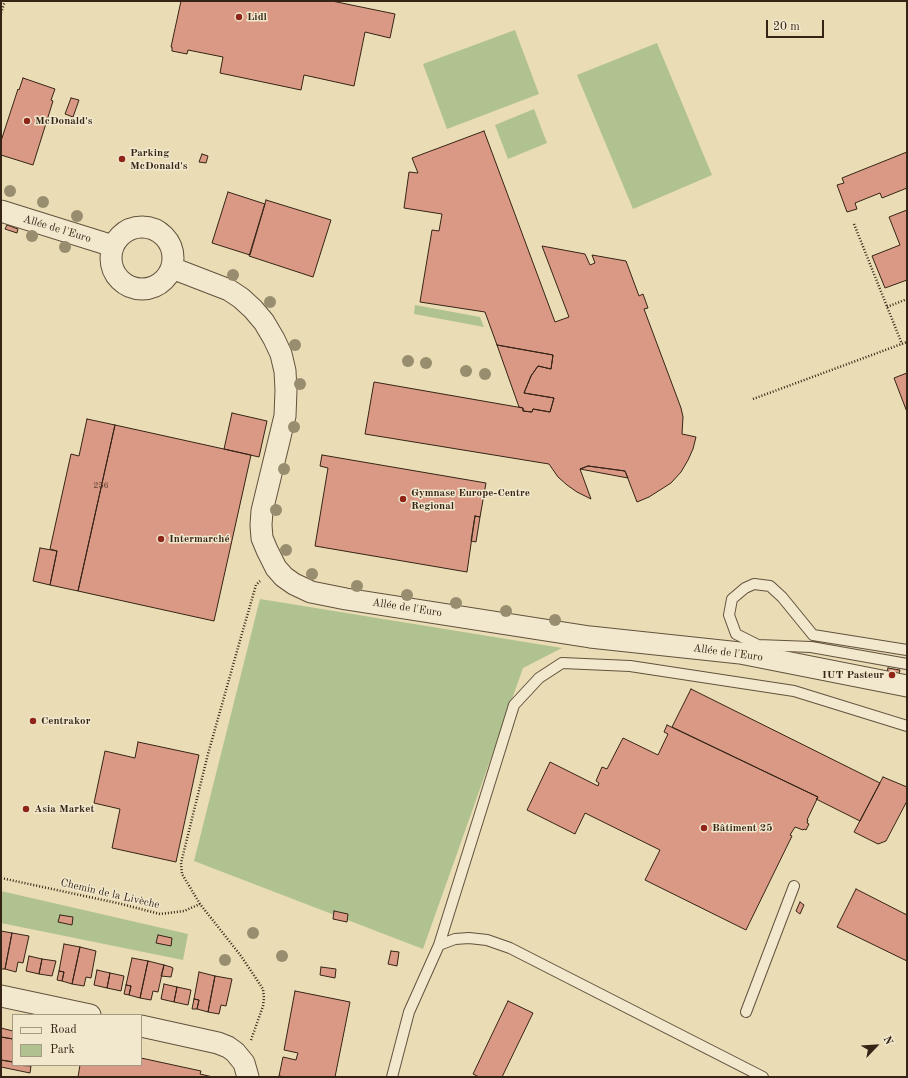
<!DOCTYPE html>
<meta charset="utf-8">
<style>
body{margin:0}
#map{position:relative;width:908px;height:1078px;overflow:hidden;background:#eadcb4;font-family:"Old Standard TT",serif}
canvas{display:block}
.frame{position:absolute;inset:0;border:2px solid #352416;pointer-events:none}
.legend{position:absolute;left:12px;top:1014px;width:130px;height:52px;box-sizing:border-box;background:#f1e8ce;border:1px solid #a69a84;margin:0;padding:5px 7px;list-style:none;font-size:12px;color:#352416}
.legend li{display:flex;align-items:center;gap:8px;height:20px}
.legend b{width:20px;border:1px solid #a69a84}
.north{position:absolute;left:856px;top:1026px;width:40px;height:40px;-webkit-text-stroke:3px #f1e8ce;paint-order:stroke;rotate:65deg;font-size:11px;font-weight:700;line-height:16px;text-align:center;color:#352416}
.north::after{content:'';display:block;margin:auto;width:14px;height:18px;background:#352416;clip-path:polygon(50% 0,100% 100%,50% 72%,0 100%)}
.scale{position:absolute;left:766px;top:20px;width:58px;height:18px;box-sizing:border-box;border:2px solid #352416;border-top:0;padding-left:5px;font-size:12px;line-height:14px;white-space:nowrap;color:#352416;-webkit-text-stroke:3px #f1e8ce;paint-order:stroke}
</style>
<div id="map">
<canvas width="908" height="1078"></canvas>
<div class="frame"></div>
<ul class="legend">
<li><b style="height:5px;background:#f1e8ce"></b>Road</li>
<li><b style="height:11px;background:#b1c291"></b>Park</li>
</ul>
<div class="north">N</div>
<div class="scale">20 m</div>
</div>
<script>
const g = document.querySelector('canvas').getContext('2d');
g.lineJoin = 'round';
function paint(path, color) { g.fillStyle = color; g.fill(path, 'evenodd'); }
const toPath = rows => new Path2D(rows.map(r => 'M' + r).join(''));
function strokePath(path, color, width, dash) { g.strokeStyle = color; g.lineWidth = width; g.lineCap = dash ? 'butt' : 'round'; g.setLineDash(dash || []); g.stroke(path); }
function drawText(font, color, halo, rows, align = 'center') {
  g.font = font + ' "Old Standard TT",serif'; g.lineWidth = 3; g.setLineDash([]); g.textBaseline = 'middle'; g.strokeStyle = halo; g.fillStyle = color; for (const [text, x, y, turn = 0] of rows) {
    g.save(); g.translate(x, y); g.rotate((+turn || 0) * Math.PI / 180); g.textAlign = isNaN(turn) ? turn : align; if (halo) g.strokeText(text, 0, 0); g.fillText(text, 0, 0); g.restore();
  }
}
const green = toPath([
 [515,30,539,94,447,129,423,64],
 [657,43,712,175,633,209,577,75],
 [534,109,547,143,508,159,495,125],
 [415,305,480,317,484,327,414,314],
 [260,599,562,648,523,668,423,949,194,861],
 [1,891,188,934,183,960,1,923]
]);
const building = toPath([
 [181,1,332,1,395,14,390,38,365,32,354,86,304,75,301,90,220,73,223,57,188,50,187,54,172,51,172,47,171,47,181,1],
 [23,78,55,89,51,100,53,101,33,165,1,155,1,141,18,89,19,90,23,78],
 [71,98,79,100,73,117,65,114,71,98],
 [484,131,555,322,569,317,542,246,585,254,590,265,595,263,592,255,626,261,639,296,643,294,648,308,644,309,681,408,683,417,682,434,696,437,693,449,688,460,681,472,671,483,649,497,637,502,625,471,588,466,580,469,591,499,577,492,567,485,558,477,549,464,365,434,374,382,523,408,523,411,532,412,533,409,550,412,554,398,524,393,531,376,538,366,551,369,553,355,497,345,485,312,420,302,432,230,439,231,442,214,404,208,409,172,418,173,412,158,484,131],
 [907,152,907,188,882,198,880,193,855,203,857,209,847,212,837,185,844,183,842,178,907,152],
 [202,154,208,156,206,163,199,162,202,154],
 [228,192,265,204,250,255,212,243,228,192],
 [266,200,331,220,313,277,249,256,266,200],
 [907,210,907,280,885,288,872,256,900,245,889,217,907,210],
 [7,225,18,229,17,233,5,229,7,225],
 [497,345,553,355,551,369,538,366,531,376,524,393,554,398,550,412,533,409,532,412,523,411,523,408,519,407,497,345],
 [907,373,907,412,894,378,907,373],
 [232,413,267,421,259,457,224,449,232,413],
 [87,419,115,425,78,591,50,585,57,551,50,549,71,454,79,456,87,419],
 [115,425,251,455,214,621,78,591,115,425],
 [322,455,486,483,480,517,475,516,467,572,315,546,328,468,320,466,322,455],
 [588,466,625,471,628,478,580,469,588,466],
 [475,516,480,517,476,542,471,541,475,516],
 [40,548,57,551,50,585,33,581,40,548],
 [888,668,900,670,899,674,887,672,888,668],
 [691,689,880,783,860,821,816,799,818,797,672,727,691,689],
 [667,725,818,797,807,820,808,820,807,823,809,824,806,830,804,829,803,830,795,827,790,835,792,836,746,930,645,880,660,850,585,813,575,834,527,810,550,762,598,786,599,783,596,781,602,767,607,769,623,738,658,755,668,734,664,732,667,725],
 [138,742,199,755,176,862,112,848,120,809,94,803,105,751,135,758,138,742],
 [883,777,907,787,907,801,886,841,878,844,854,832,883,777],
 [856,889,907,915,907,961,837,927,856,889],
 [800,902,804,905,800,914,796,911,800,902],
 [334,911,348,914,347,922,333,919,334,911],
 [60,915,73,917,72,925,58,922,60,915],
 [1,931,12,933,5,969,1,969,1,931],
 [12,933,29,936,23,963,18,962,16,972,5,969,12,933],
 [158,935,172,938,171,946,156,943,158,935],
 [64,944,80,947,72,984,62,981,64,972,59,971,64,944],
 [80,947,96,951,91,978,86,977,84,986,72,984,80,947],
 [391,951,399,952,397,966,388,964,391,951],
 [29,956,42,959,39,974,26,971,29,956],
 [132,958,148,961,140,998,129,995,131,986,126,985,132,958],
 [42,959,56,961,52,976,39,974,42,959],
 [148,961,164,965,158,992,153,991,151,1000,140,998,148,961],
 [164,965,171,967,173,968,171,977,161,976,164,965],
 [321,967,336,969,335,978,320,975,321,967],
 [97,970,110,973,107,988,94,985,97,970],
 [59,971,64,972,62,981,57,980,59,971],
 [199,972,215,976,208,1012,197,1009,199,1000,194,999,199,972],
 [110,973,124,976,121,991,107,988,110,973],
 [215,976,232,979,226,1006,221,1005,219,1014,208,1012,215,976],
 [164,984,177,987,174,1002,161,999,164,984],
 [126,985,131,986,129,995,124,994,126,985],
 [177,987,191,990,188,1005,174,1002,177,987],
 [295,991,350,1002,335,1077,286,1077,279,1076,283,1057,296,1060,297,1056,298,1053,284,1050,295,991],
 [194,999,199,1000,197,1009,192,1009,194,999],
 [508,1001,533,1013,502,1077,479,1077,473,1074,508,1001],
 [1,1028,13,1031,13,1039,1,1037,1,1028],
 [1,1037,13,1039,13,1062,1,1060,1,1037],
 [141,1058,201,1071,200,1074,213,1077,78,1077,80,1065,141,1065,141,1058],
 [1,1060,13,1062,13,1065,31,1066,30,1073,1,1067,1,1060]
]);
const path = toPath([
 [1,13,5,1],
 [854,224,902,344],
 [887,307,907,299],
 [753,399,907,342],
 [1,878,117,903,160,914,184,911,200,904],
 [251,1040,263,1006,264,998,263,989,241,956,200,904,182,874,181,863,208,754,239,644,256,585,260,581]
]);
const lane = toPath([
 [907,650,813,635,782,597,770,586,754,584,745,588,732,599,729,615,736,634,758,645,811,647,907,664],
 [439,945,455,939,469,938,487,940,510,948,763,1077],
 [746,1012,794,886],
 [392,1077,409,1012,439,945,514,705,539,678,562,663,630,666,794,691,907,726]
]);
const street = toPath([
 [1,211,113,246],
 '111 258a31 31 0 1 1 62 0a31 31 0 1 1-62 0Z',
 [172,268,229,290,241,298,253,309,264,322,274,339,281,354,285,371,286,390,285,416,262,511,261,525,262,538,267,550,276,568,284,577,294,584,311,592,346,599,590,637,740,653,907,686],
 [1,996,90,1015],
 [141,1026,218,1043,228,1047,235,1052,244,1063,248,1077]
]);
const trees = [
 [10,191],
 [43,202],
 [77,216],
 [32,236],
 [65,247],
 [233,275],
 [270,302],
 [295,345],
 [408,361],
 [426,363],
 [466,371],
 [485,374],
 [300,384],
 [294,427],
 [284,469],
 [276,510],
 [286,550],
 [312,574],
 [357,586],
 [407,595],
 [456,603],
 [506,611],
 [555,620],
 [253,933],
 [282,956],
 [225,960]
];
const markers = [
 [239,17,4,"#8f2418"],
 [27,121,4,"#8f2418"],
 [122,159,4,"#8f2418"],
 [403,499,4,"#8f2418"],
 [161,539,4,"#8f2418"],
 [892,675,4,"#8f2418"],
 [33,721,4,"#8f2418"],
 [26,809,4,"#8f2418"],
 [704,828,4,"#8f2418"]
];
const numberNames = [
 ["256",101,486]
];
const poiNames = [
 ["Lidl",247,17],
 ["McDonald's",35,121],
 ["Parking",130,153],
 ["McDonald's",130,166],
 ["Gymnase Europe-Centre",411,493],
 ["Regional",411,506],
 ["Intermarché",169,539],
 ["IUT Pasteur",884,675,"right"],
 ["Centrakor",41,721],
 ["Asia Market",34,809],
 ["Bâtiment 25",712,828]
];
const streetNames = [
 ["Allée de l'Euro",57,229,17],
 ["Allée de l'Euro",407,608,9],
 ["Allée de l'Euro",728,653,8],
 ["Chemin de la Livèche",110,894,13]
];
paint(green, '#b1c291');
paint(building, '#da9984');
strokePath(building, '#352416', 1);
strokePath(lane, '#62523e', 12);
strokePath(street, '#62523e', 23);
strokePath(path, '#352416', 2.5, [1, 2]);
strokePath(lane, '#f1e8ce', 10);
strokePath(street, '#f1e8ce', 21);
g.fillStyle = '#988d6e';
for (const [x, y] of trees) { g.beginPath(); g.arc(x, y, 6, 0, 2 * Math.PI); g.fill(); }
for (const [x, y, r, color] of markers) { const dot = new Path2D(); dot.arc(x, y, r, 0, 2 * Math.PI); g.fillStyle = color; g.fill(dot); strokePath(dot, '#f1e8ce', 1.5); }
drawText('9px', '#5e4132', null, numberNames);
drawText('bold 11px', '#352416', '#f1e8ce', poiNames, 'left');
drawText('11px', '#352416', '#f1e8ce', streetNames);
</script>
